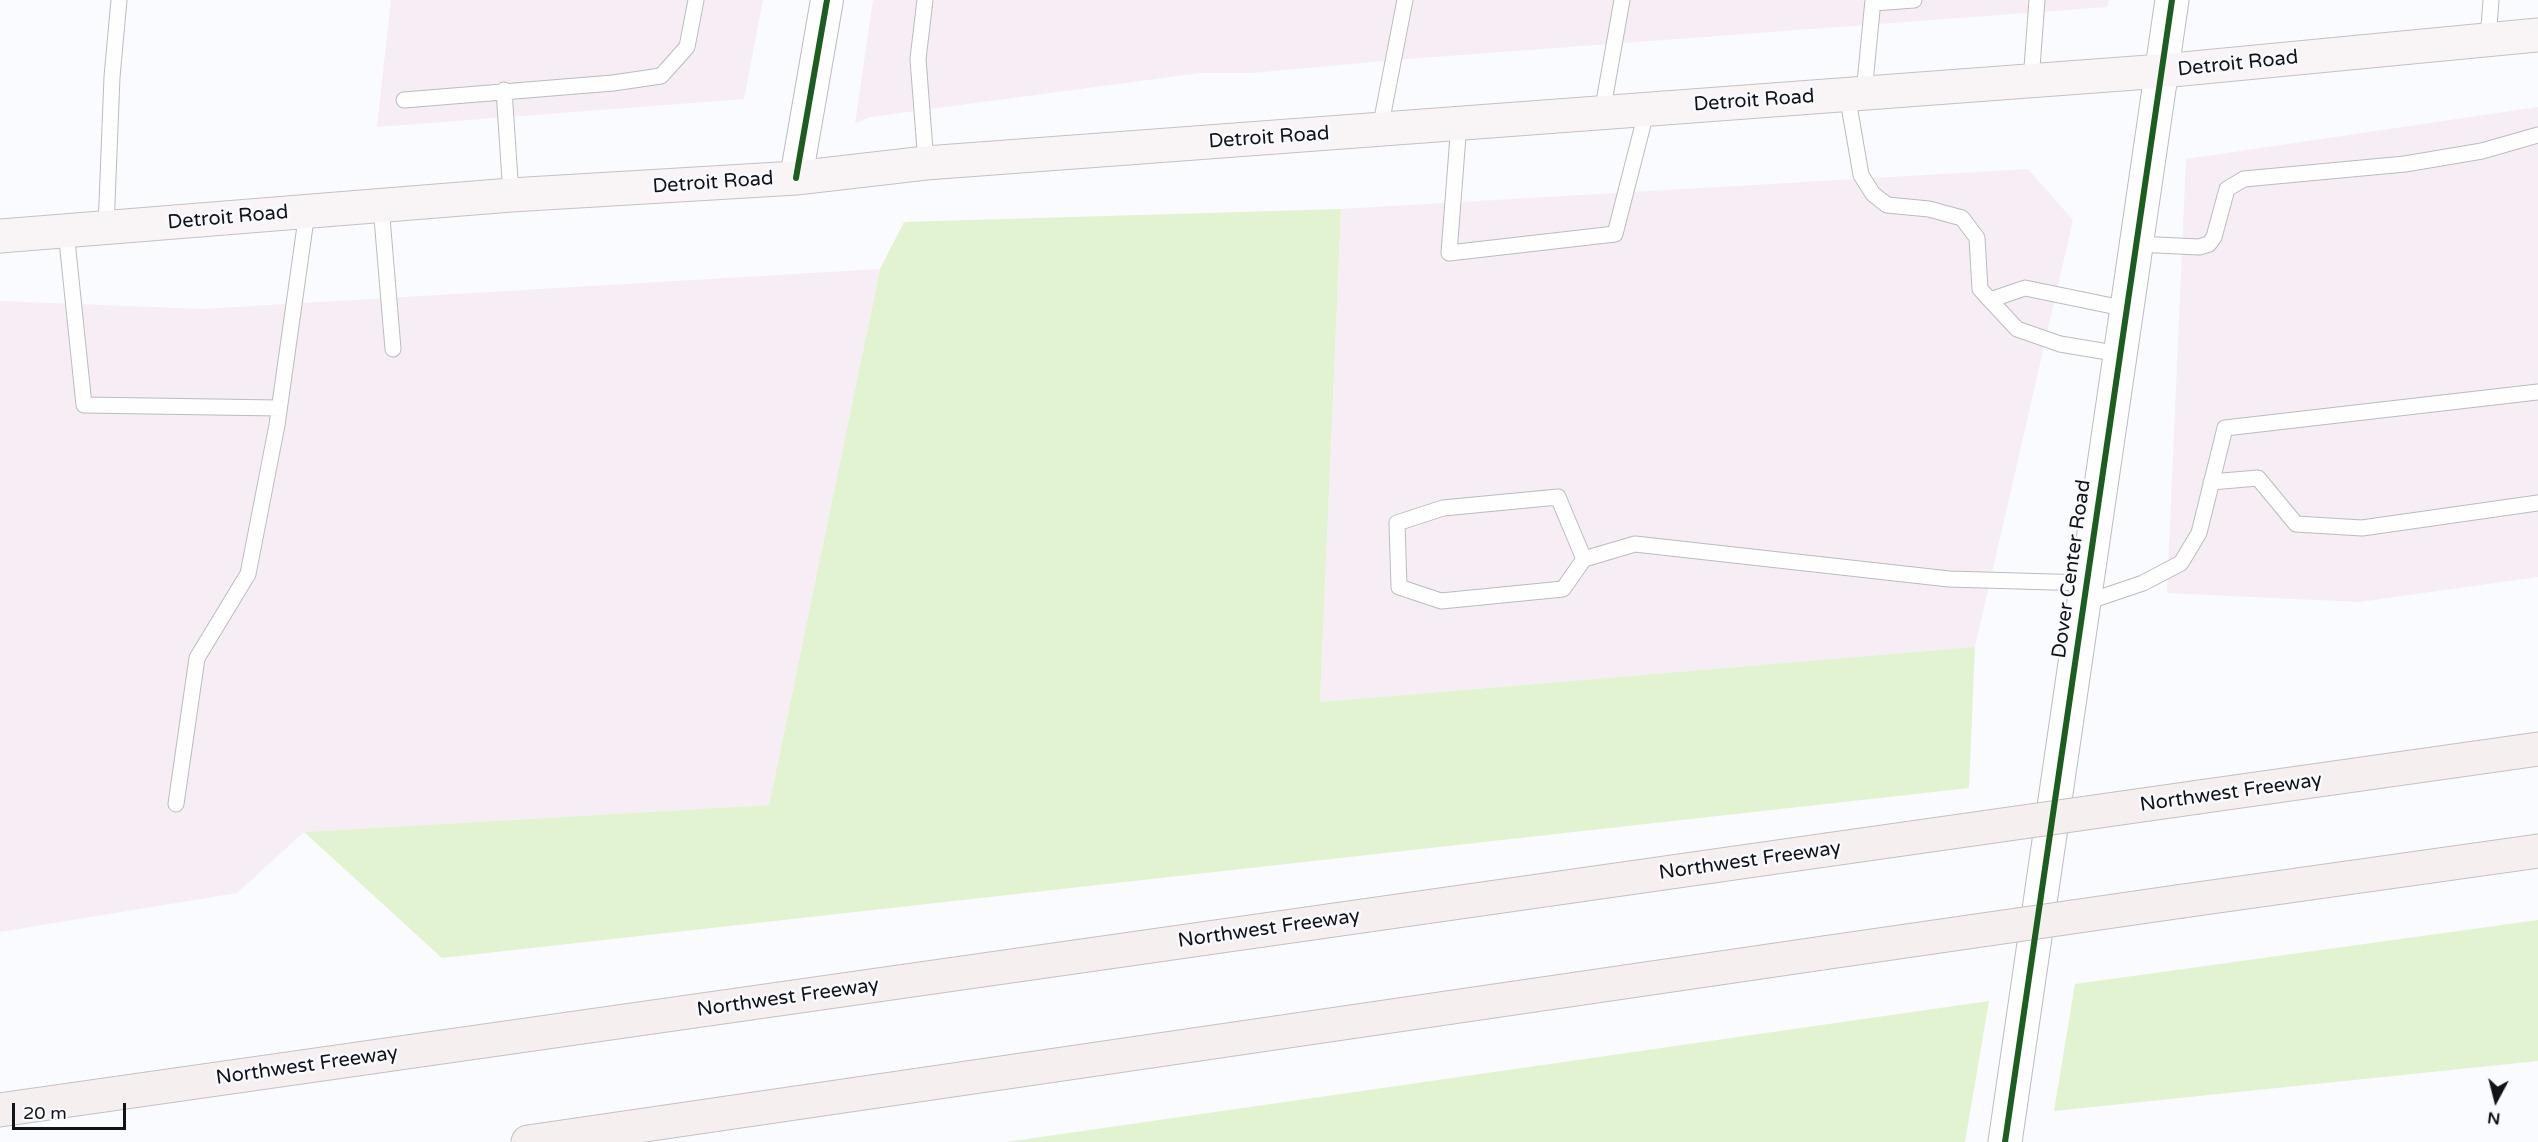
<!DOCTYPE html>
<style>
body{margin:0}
#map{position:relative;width:2538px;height:1142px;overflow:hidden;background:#f9fbfe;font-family:"Varela Round",sans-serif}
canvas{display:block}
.north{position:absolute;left:2466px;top:1070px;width:60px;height:60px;-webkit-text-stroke:4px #f8faff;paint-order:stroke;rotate:187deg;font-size:16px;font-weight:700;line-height:24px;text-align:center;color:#121317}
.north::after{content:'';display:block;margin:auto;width:21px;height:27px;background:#121317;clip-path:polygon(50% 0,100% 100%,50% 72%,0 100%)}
.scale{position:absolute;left:12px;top:1103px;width:114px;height:27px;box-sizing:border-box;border:3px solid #121317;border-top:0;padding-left:8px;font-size:18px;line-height:21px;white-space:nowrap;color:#121317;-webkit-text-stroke:4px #f8faff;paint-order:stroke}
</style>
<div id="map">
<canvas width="2538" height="1142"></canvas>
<div class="north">N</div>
<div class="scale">20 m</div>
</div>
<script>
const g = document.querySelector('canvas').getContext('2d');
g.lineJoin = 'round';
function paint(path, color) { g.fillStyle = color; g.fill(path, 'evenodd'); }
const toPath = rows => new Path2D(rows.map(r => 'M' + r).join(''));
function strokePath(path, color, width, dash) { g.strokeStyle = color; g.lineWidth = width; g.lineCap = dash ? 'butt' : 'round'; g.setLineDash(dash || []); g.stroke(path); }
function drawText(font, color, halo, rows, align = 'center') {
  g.font = font + ' "Varela Round",sans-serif'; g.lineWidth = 5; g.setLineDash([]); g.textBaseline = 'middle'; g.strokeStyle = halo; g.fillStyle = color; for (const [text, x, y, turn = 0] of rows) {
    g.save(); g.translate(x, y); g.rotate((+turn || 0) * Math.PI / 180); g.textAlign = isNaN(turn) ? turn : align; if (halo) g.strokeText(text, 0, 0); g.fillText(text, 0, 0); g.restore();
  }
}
const commercial = toPath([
 [391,0,763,0,744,99,377,127],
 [873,0,2109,0,2107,7,1394,60,1252,73,1200,73,870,117,855,124],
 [2538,107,2538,577,2359,602,2167,593,2186,159],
 [2028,169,2073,220,1975,647,1320,702,1341,209],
 [880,269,769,805,304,832,237,893,0,932,0,301,202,309]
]);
const green = toPath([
 [1341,209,1320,702,1975,647,1969,788,442,958,304,832,769,805,880,269,904,222],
 [2538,920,2538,1061,2054,1111,2075,984],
 [1989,1001,1965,1142,1006,1142]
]);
const service = toPath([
 [925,0,918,59,926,163],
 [1873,3,1914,0],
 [2488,40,2491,0],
 [2031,81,2037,0],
 [504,90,511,195],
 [1864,93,1873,0],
 [1847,94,1861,175,1873,194,1887,205,1929,209,1962,218,1977,238,1980,289,1990,300],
 [404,100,613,83,661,76,687,47,696,0],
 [1602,113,1622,0],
 [1459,123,1449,253,1615,234,1647,109],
 [1380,129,1405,0],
 [381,206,393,349],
 [106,228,112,77,119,0],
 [66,231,84,405,279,408],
 [2136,244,2199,247,2209,244,2214,237,2227,189,2244,179,2405,164,2482,151,2538,135],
 [2120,354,2060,344,2017,329,1990,300,2025,288,2127,309],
 [2211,482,2258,478,2296,524,2362,528,2538,503],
 [1584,559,1558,497,1443,508,1397,523,1399,587,1441,601,1563,589,1584,559,1635,544,1949,579,2087,583],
 [2084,603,2143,583,2181,563,2199,533,2225,428,2538,392],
 [176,804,197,658,248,574,277,425,307,212]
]);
const minor = toPath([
 [796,178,827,0]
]);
const tertiary = toPath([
 [2005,1142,2172,0]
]);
const primary = toPath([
 [0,236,511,195,796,178,926,163,2162,71,2538,35]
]);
const motorway = toPath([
 [2199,797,2538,749],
 [2183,901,2538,851],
 [0,1110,1826,850],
 [528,1142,1823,953]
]);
const motorwayBridge = toPath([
 [1826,850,2199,797],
 [1823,953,2183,901]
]);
const cycleway = toPath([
 [796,178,827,0],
 [2005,1142,2172,0]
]);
const streetNames = [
 ["Detroit Road",2238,64,-6],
 ["Detroit Road",1754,101,-4],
 ["Detroit Road",1269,138,-4],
 ["Detroit Road",713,183,-4],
 ["Detroit Road",228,218,-5],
 ["Dover Center Road",2072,569,-82],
 ["Northwest Freeway",2231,793,-8],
 ["Northwest Freeway",1750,861,-8],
 ["Northwest Freeway",1269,929,-8],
 ["Northwest Freeway",788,998,-8],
 ["Northwest Freeway",307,1066,-8]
];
paint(commercial, '#f6eef4');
paint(green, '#e2f3d2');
strokePath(service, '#babcbf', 17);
strokePath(minor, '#babcbf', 34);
strokePath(tertiary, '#babcbf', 35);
strokePath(primary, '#c6c0c2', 35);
strokePath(motorway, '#c6c0c2', 35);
strokePath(service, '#fefeff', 15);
strokePath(minor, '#fefeff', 32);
strokePath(tertiary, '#fefeff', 33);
strokePath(primary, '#f9f5f6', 33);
strokePath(motorway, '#f6eff0', 33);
strokePath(motorwayBridge, '#c6c0c2', 35, []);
strokePath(motorwayBridge, '#f6eff0', 33);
strokePath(cycleway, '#1b5e20', 6);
drawText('20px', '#121317', '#f8faff', streetNames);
</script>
